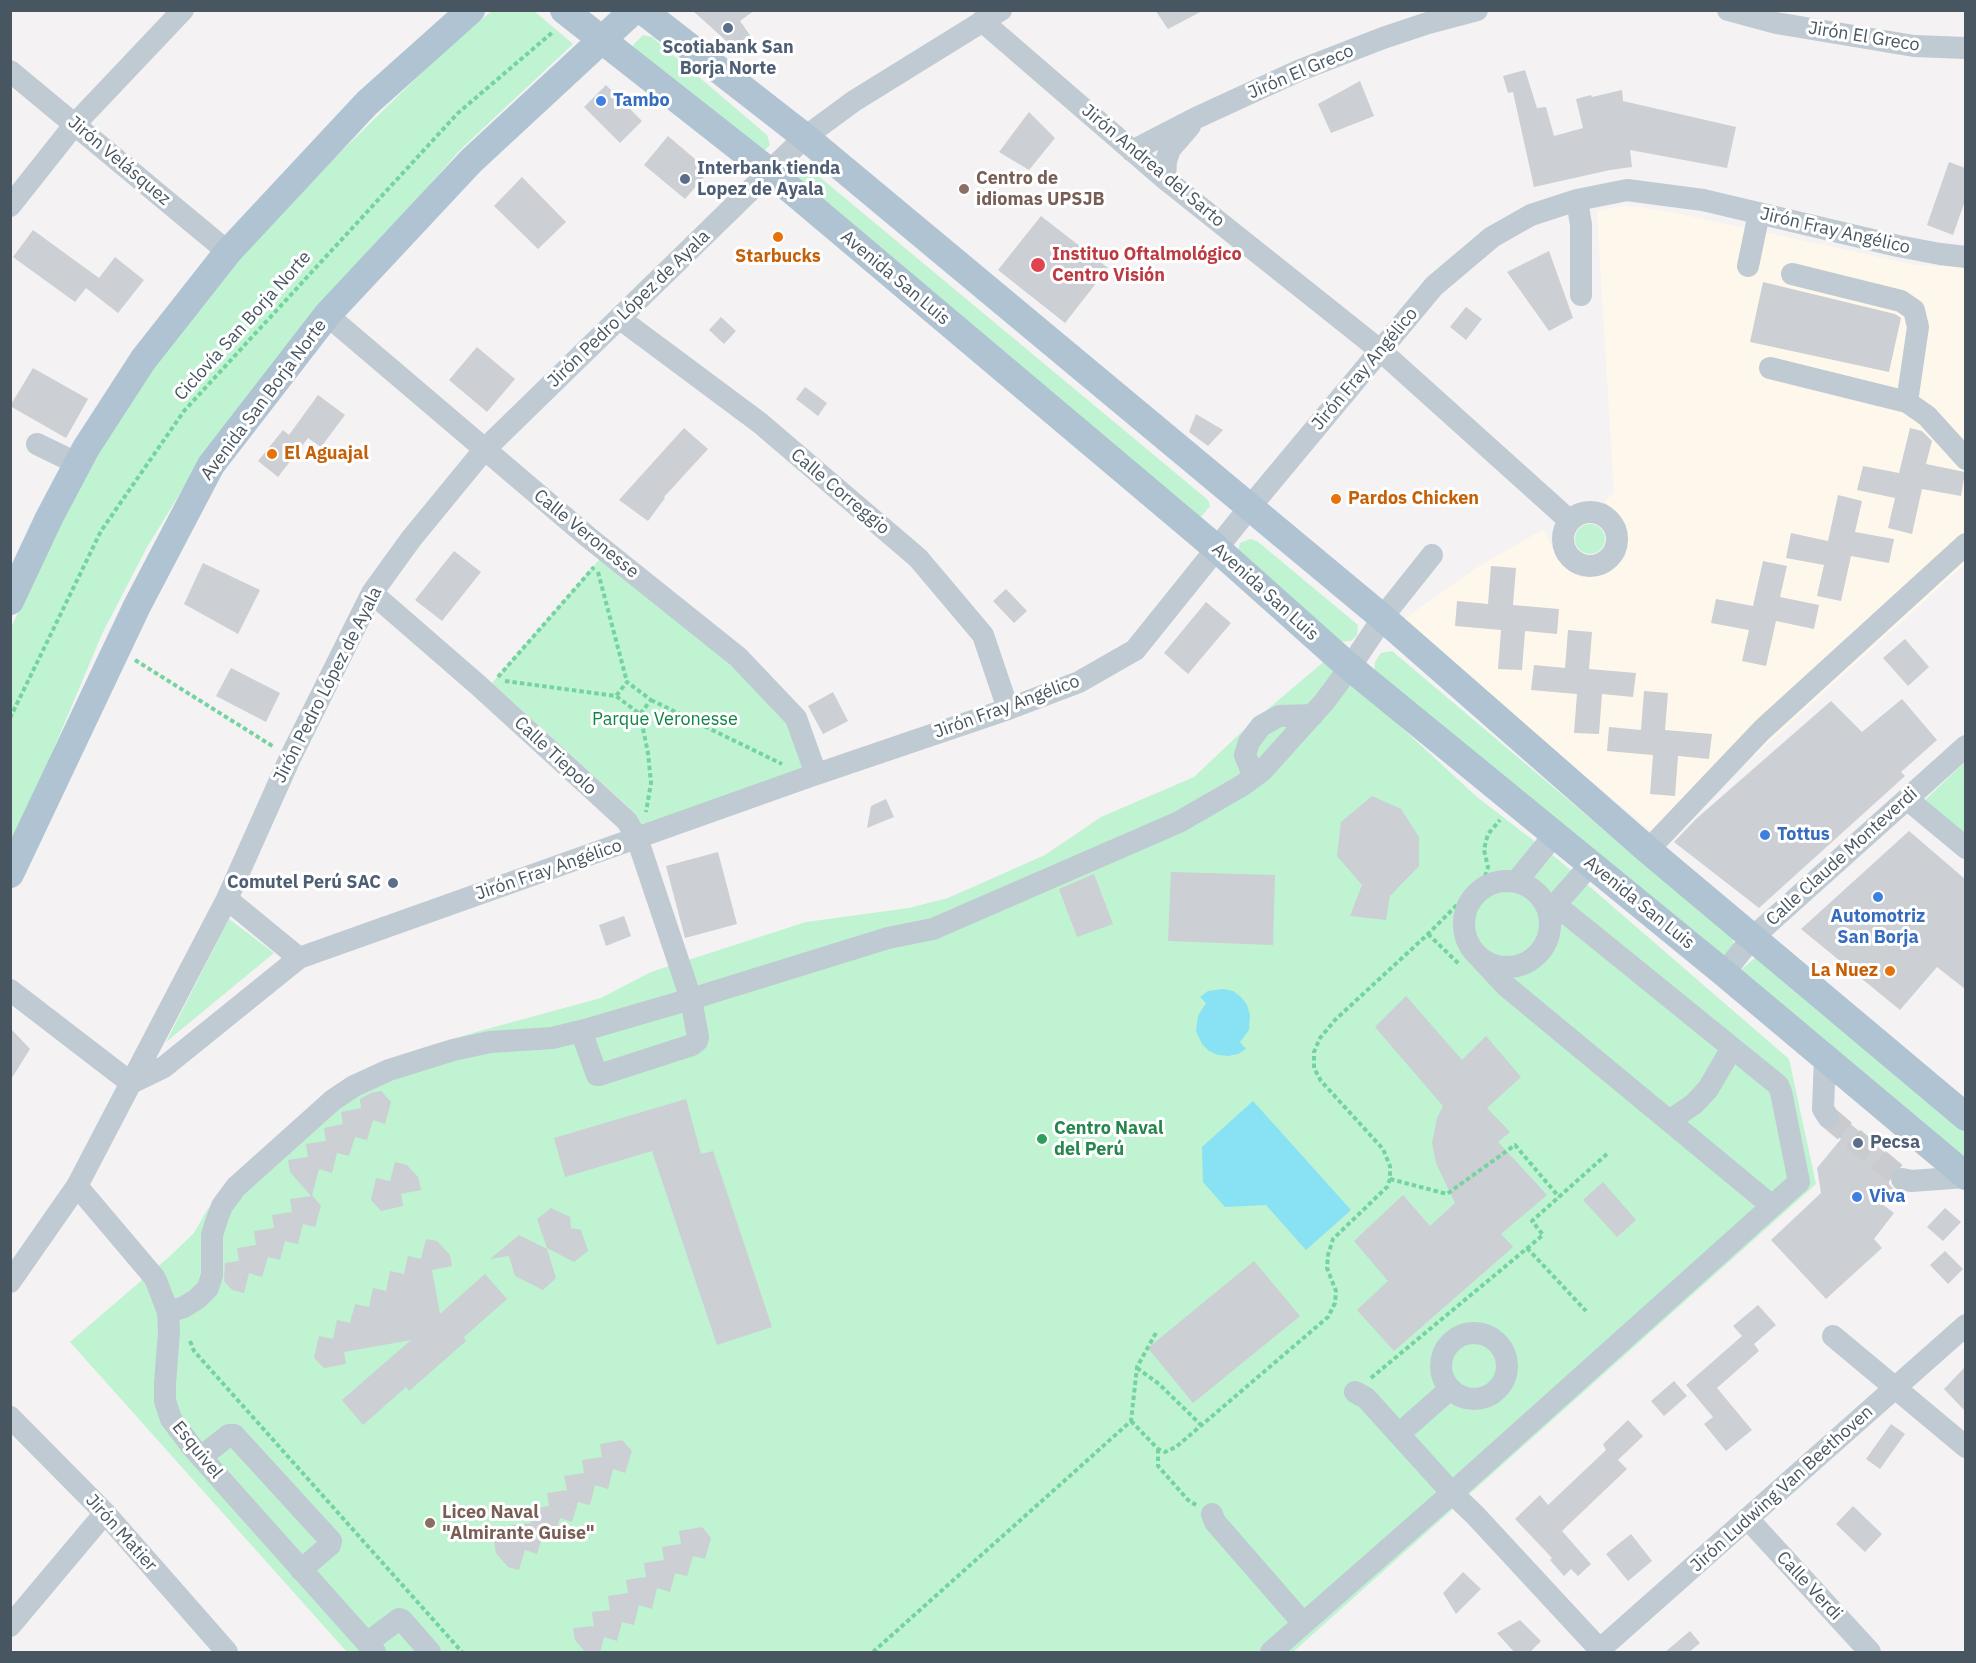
<!DOCTYPE html>
<meta charset="utf-8">
<style>
body{margin:0}
#map{position:relative;width:1976px;height:1663px;overflow:hidden;background:#f4f2f2;font-family:"IBM Plex Sans",sans-serif}
canvas{display:block}
.frame{position:absolute;inset:0;border:12px solid #485661;pointer-events:none}
</style>
<div id="map">
<canvas width="1976" height="1663"></canvas>
<div class="frame"></div>
</div>
<script>
const g = document.querySelector('canvas').getContext('2d');
g.lineJoin = 'round';
function paint(path, color) { g.fillStyle = color; g.fill(path, 'evenodd'); }
const toPath = rows => new Path2D(rows.map(r => 'M' + r).join(''));
function strokePath(path, color, width, dash) { g.strokeStyle = color; g.lineWidth = width; g.lineCap = dash ? 'butt' : 'round'; g.setLineDash(dash || []); g.stroke(path); }
function drawText(font, color, halo, rows, align = 'center') {
  g.font = font + ' "IBM Plex Sans",sans-serif'; g.lineWidth = 6; g.setLineDash([]); g.textBaseline = 'middle'; g.strokeStyle = halo; g.fillStyle = color; for (const [text, x, y, turn = 0] of rows) {
    g.save(); g.translate(x, y); g.rotate((+turn || 0) * Math.PI / 180); g.textAlign = isNaN(turn) ? turn : align; if (halo) g.strokeText(text, 0, 0); g.fillText(text, 0, 0); g.restore();
  }
}
const commercial = toPath([
 [1620,206,1641,207,1671,212,1915,265,1965,267,1965,564,1662,840,1400,622,1479,566,1544,529,1557,558,1568,570,1582,577,1600,576,1615,568,1625,557,1628,542,1623,524,1605,501,1614,493,1597,212]
]);
const green = toPath([
 [492,11,534,11,573,44,460,150,393,227,189,479,147,547,102,634,41,779,11,843,11,628,74,490,142,377,260,231,447,48],
 [643,35,652,37,767,135,770,145,763,152,634,54,633,45],
 [801,167,810,169,1208,500,1210,506,1200,518,793,183,794,172],
 '1575 539a15 15 0 1 1 30 0a15 15 0 1 1-30 0Z',
 [1250,539,1257,541,1358,625,1357,635,1351,641,1337,642,1238,552,1240,543],
 [605,553,734,663,789,721,806,769,644,827,635,813,492,683],
 [1392,651,1733,939,1734,949,1728,958,1717,958,1374,673,1375,662,1381,653],
 [1327,659,1477,797,1560,861,1789,1059,1816,1184,1293,1652,347,1652,70,1342,170,1256,194,1233,207,1210,235,1178,416,1050,476,1032,601,998,651,972,806,922,909,908,948,898,1045,855,1101,817,1194,777,1249,725],
 [1965,762,1965,835,1924,801],
 [229,919,274,953,166,1042],
 [1757,956,1965,1131,1965,1164,1741,970]
]);
const water = toPath([
 [1223,989,1233,991,1241,997,1247,1005,1250,1015,1249,1030,1240,1042,1246,1049,1238,1054,1228,1056,1218,1055,1209,1051,1202,1044,1196,1031,1198,1016,1206,1003,1200,997,1208,991],
 [1253,1101,1351,1210,1306,1250,1266,1205,1225,1207,1203,1182,1202,1147]
]);
const building = toPath([
 [692,10,755,10,740,21,750,35,733,47],
 [1155,10,1204,10,1168,29],
 [1525,70,1537,108,1546,107,1554,136,1583,128,1576,99,1591,95,1592,97,1622,90,1623,101,1736,127,1727,168,1630,150,1632,167,1610,170,1534,187,1513,92,1508,93,1503,76],
 [1360,81,1374,116,1331,133,1318,104],
 [606,85,642,121,620,143,584,107],
 [1029,112,1055,138,1029,170,999,152],
 [668,136,709,171,685,199,644,165],
 [1949,162,1965,168,1965,201,1953,235,1927,225],
 [522,177,566,222,538,249,494,206],
 [1041,216,1108,268,1065,323,998,270],
 [33,230,99,278,115,257,144,280,118,313,86,288,75,302,13,257],
 [1549,251,1573,318,1549,331,1507,272],
 [1763,282,1895,314,1901,318,1889,372,1750,342],
 [1466,307,1482,319,1466,340,1450,327],
 [721,317,736,331,724,344,709,330],
 [477,347,515,379,487,412,449,380],
 [33,368,88,399,66,438,10,406],
 [805,387,827,403,818,416,796,399],
 [318,395,345,415,321,447,308,438,278,477,258,461,283,430,289,435],
 [1196,414,1223,430,1208,446,1189,432],
 [684,428,708,449,664,497,665,498,648,521,619,500],
 [1910,428,1922,431,1932,441,1926,464,1965,472,1961,496,1922,489,1912,534,1888,528,1895,498,1857,490,1863,466,1899,473],
 [1838,495,1862,501,1855,532,1894,539,1889,563,1851,556,1841,601,1817,596,1824,565,1786,558,1791,533,1828,541],
 [454,551,481,572,442,621,415,600],
 [1763,561,1787,566,1780,597,1819,605,1814,629,1776,621,1766,666,1742,661,1749,630,1711,623,1716,599,1753,606],
 [203,563,260,590,238,634,184,604],
 [1491,566,1516,568,1513,605,1559,609,1557,634,1525,631,1522,670,1498,669,1501,630,1455,626,1457,601,1488,604],
 [1006,589,1027,611,1014,623,993,601],
 [1206,602,1231,623,1188,674,1164,653],
 [1568,630,1592,632,1589,669,1636,673,1633,697,1602,694,1599,734,1574,733,1577,694,1531,690,1534,665,1565,668],
 [1905,639,1929,667,1908,686,1883,658],
 [231,668,280,693,266,722,216,696],
 [1644,691,1668,693,1665,730,1712,734,1709,759,1678,756,1675,796,1650,794,1653,755,1607,751,1609,727,1641,730],
 [833,692,848,721,823,734,808,706],
 [1902,699,1937,740,1901,772,1905,776,1759,908,1674,842,1696,819,1831,701,1862,732],
 [1372,796,1401,809,1419,837,1419,866,1390,896,1386,920,1350,916,1362,885,1337,856,1341,822],
 [886,799,894,817,867,828,871,806],
 [1909,831,1965,879,1965,989,1937,967,1900,1010,1801,929],
 [718,852,737,924,685,938,666,866],
 [1171,872,1275,875,1273,945,1168,941],
 [1094,874,1113,924,1077,937,1059,889],
 [624,916,631,936,606,946,599,925],
 [1406,996,1462,1060,1486,1036,1521,1077,1487,1108,1510,1132,1498,1142,1547,1195,1501,1234,1513,1247,1394,1351,1357,1310,1388,1281,1354,1241,1403,1195,1430,1226,1455,1203,1436,1163,1432,1143,1437,1118,1443,1106,1375,1027],
 [10,1028,30,1049,10,1081],
 [381,1091,391,1102,385,1124,373,1120,367,1140,355,1137,349,1156,337,1153,332,1173,319,1169,312,1195,321,1206,315,1227,303,1224,298,1244,285,1241,280,1260,268,1257,262,1277,249,1273,244,1293,232,1290,224,1281,225,1263,239,1261,237,1248,256,1245,254,1231,274,1228,272,1215,292,1212,290,1199,311,1196,290,1172,288,1160,308,1157,306,1144,326,1141,324,1128,343,1124,341,1112,361,1108,360,1099,371,1093],
 [686,1099,701,1154,713,1151,772,1327,717,1345,652,1151,565,1177,554,1138],
 [1841,1116,1901,1166,1893,1169,1889,1176,1889,1184,1894,1190,1882,1204,1894,1213,1874,1239,1882,1248,1826,1299,1771,1240,1821,1193,1817,1168,1841,1139,1830,1130,1836,1128,1840,1124],
 [395,1162,407,1165,418,1177,421,1190,401,1194,403,1206,381,1211,371,1200,376,1178,390,1181],
 [1603,1182,1636,1220,1617,1237,1583,1200],
 [551,1208,570,1217,571,1228,581,1230,588,1251,574,1262,547,1248,537,1219],
 [1945,1208,1961,1222,1943,1241,1927,1227],
 [519,1235,547,1249,556,1278,543,1290,515,1276,509,1256,490,1259],
 [426,1239,437,1241,450,1255,452,1266,432,1270,440,1314,485,1274,507,1299,464,1337,466,1341,409,1391,406,1387,363,1425,342,1400,411,1340,344,1352,346,1364,324,1368,314,1358,319,1336,333,1339,337,1320,350,1323,355,1304,369,1307,373,1288,386,1291,390,1271,404,1274,408,1256,421,1259],
 [1945,1251,1963,1269,1948,1284,1930,1265],
 [1254,1261,1300,1316,1193,1403,1148,1348],
 [1758,1305,1776,1325,1754,1344,1759,1351,1717,1388,1752,1430,1726,1451,1704,1424,1713,1417,1686,1385,1742,1336,1733,1326],
 [1965,1367,1965,1411,1944,1389],
 [1674,1381,1687,1396,1664,1416,1651,1401],
 [1628,1420,1643,1436,1618,1460,1627,1469,1562,1531,1591,1564,1578,1576,1571,1569,1564,1576,1550,1560,1552,1558,1515,1519,1540,1495,1548,1505,1606,1450,1603,1444],
 [1891,1424,1905,1434,1880,1469,1866,1459],
 [622,1440,632,1451,625,1473,613,1469,608,1489,595,1485,590,1505,578,1502,572,1522,560,1518,554,1538,543,1535,537,1554,525,1550,519,1570,508,1567,496,1553,494,1541,514,1539,512,1525,531,1523,529,1509,549,1506,547,1493,567,1490,564,1476,584,1473,582,1460,602,1457,600,1444],
 [1853,1506,1882,1534,1865,1552,1836,1524],
 [702,1527,711,1538,705,1559,693,1556,687,1576,675,1573,670,1592,657,1588,652,1609,639,1605,634,1625,622,1622,617,1641,604,1637,600,1653,586,1653,575,1640,573,1628,594,1626,592,1612,610,1610,608,1596,628,1593,626,1580,646,1577,644,1563,664,1560,662,1547,681,1544,679,1531],
 [1631,1534,1652,1561,1628,1581,1606,1554],
 [1463,1572,1481,1589,1456,1614,1443,1593],
 [1520,1620,1541,1641,1529,1653,1515,1653,1497,1633],
 [1690,1631,1700,1643,1688,1653,1664,1653]
]);
const minorTunnel = toPath([
 [1828,1117,1902,1179]
]);
const path = toPath([
 [598,572,627,682],
 [135,660,274,747],
 [498,677,594,567],
 [505,681,616,696,640,714,651,700,627,682,616,696],
 [651,700,782,764],
 [640,714,648,753,651,783,646,812],
 [10,718,101,531,184,411,458,113,554,31],
 [1428,934,1460,965],
 [1390,1179,1447,1194,1515,1145,1559,1197],
 [1527,1248,1586,1311],
 [190,1341,194,1351,462,1652],
 [1137,1368,1159,1384,1201,1425],
 [1371,1378,1543,1235,1532,1221,1607,1154],
 [1131,1421,1158,1449,1165,1452,1176,1447,1328,1317,1335,1303,1336,1291,1327,1268,1328,1255,1333,1239,1387,1187,1390,1179,1390,1166,1383,1149,1321,1081,1314,1068,1314,1052,1320,1038,1335,1020,1428,934,1485,877,1488,867,1484,850,1486,841,1488,834,1500,820],
 [1158,1449,1158,1466,1188,1500,1196,1505],
 [873,1652,1131,1421,1137,1367,1157,1331]
]);
const minor = toPath([
 [1728,10,1776,23,1914,46,1966,48],
 [982,21,1165,179,1381,351,1570,521],
 [10,71,228,252],
 [1132,151,1196,118,1298,71,1383,38,1428,23,1477,10],
 [1165,179,1166,161,1170,149,1190,126],
 [1577,200,1581,225,1581,295],
 [10,206,75,124,183,10],
 [1748,266,1759,213],
 [1792,274,1901,301,1914,310,1918,327,1907,402],
 [327,315,588,537,738,657,796,718,816,774],
 [619,318,760,423,918,558,983,635,1008,709],
 [1770,368,1907,402,1927,416,1966,459],
 [37,444,78,464],
 '1563 539a27 27 0 1 1 54 0a27 27 0 1 1-54 0Z',
 [372,593,478,685,627,821,637,838,691,999,698,1037,697,1041,692,1045,599,1075,597,1075,581,1031],
 [1254,777,1245,755,1249,742,1261,726,1279,716,1313,715],
 [1907,799,1966,848],
 [1648,850,1762,730,1966,544],
 '1464 924a43 43 0 1 1 86 0a43 43 0 1 1-86 0Z',
 [1516,882,1555,834],
 [227,899,299,958],
 [1549,912,1591,864],
 [1479,957,1506,986,1772,1206],
 [1724,973,1752,938,1966,746],
 [10,990,131,1083,164,1067,299,958,808,777,1008,709,1079,682,1135,650,1250,507,1434,286,1492,237,1531,215,1577,200,1627,190,1703,200,1898,246,1940,254,1966,257],
 [1825,1057,1823,1109,1828,1117],
 [1669,1121,1694,1104,1708,1089,1732,1048],
 [1902,1179,1911,1181,1966,1177],
 [77,1186,154,1277,157,1283,168,1312,169,1332,165,1383,165,1401,171,1419,192,1447,375,1652],
 [10,1282,77,1186,227,899,290,758,372,593,411,539,484,450,805,137,854,101,1001,10],
 [168,1312,184,1307,197,1299,208,1288,212,1275,212,1235,216,1222,222,1206,236,1187,333,1100,354,1086,389,1070,453,1050,490,1042,552,1038,581,1031,691,999,888,938,933,929,1179,822,1243,785,1262,771,1325,701,1350,667,1389,609,1432,555],
 '1441 1366a33 33 0 1 1 66 0a33 33 0 1 1-66 0Z',
 [1833,1336,1966,1447],
 [1355,1392,1366,1398,1452,1493,1475,1515,1602,1652],
 [10,1417,105,1513,227,1652],
 [1399,1434,1450,1389],
 [201,1457,229,1435,234,1435,331,1541,330,1545,301,1570],
 [1212,1514,1215,1522,1303,1623],
 [1748,1519,1870,1652],
 [10,1626,105,1513],
 [367,1643,399,1619,402,1620,430,1652],
 [1271,1652,1452,1493,1799,1182,1781,1092,1778,1085,1567,914,1549,912],
 [1597,1652,1966,1325]
]);
const major = toPath([
 [564,10,770,172,1216,548,1346,664,1724,973,1966,1176],
 [642,10,805,137,1383,618,1648,850,1966,1117],
 [10,601,49,518,86,448,143,360,228,252,367,103,471,10],
 [10,874,137,606,211,465,327,315,471,161,634,10]
]);
const markers = [
 [728,28,6,"#5c6f8a"],
 [601,101,6,"#3f7fe0"],
 [685,179,6,"#5c6f8a"],
 [964,189,6,"#8d6e63"],
 [778,237,6,"#e8710a"],
 [1038,265,8,"#e0444e"],
 [272,454,6,"#e8710a"],
 [1336,499,6,"#e8710a"],
 [1765,835,6,"#3f7fe0"],
 [393,883,6,"#5c6f8a"],
 [1878,897,6,"#3f7fe0"],
 [1890,971,6,"#e8710a"],
 [1042,1139,6,"#2e9e5b"],
 [1858,1143,6,"#5c6f8a"],
 [1857,1197,6,"#3f7fe0"],
 [430,1523,6,"#8d6e63"]
];
const streetNames = [
 ["Jirón El Greco",1864,37,9],
 ["Jirón El Greco",1301,72,-23],
 ["Jirón Velásquez",119,161,40],
 ["Jirón Andrea del Sarto",1153,166,40],
 ["Jirón Fray Angélico",1835,231,13],
 ["Avenida San Luis",895,278,40],
 ["Jirón Pedro López de Ayala",629,309,-44],
 ["Ciclovía San Borja Norte",243,326,-48],
 ["Jirón Fray Angélico",1365,369,-50],
 ["Avenida San Borja Norte",264,400,-53],
 ["Calle Correggio",840,492,40],
 ["Calle Veronesse",586,534,39],
 ["Avenida San Luis",1265,592,42],
 ["Jirón Pedro López de Ayala",328,685,-63],
 ["Jirón Fray Angélico",1007,707,-20],
 ["Calle Tiepolo",555,756,43],
 ["Calle Claude Monteverdi",1842,857,-42],
 ["Jirón Fray Angélico",549,870,-19],
 ["Avenida San Luis",1639,903,39],
 ["Esquivel",197,1450,51],
 ["Jirón Ludwing Van Beethoven",1782,1489,-42],
 ["Jirón Matier",121,1533,48],
 ["Calle Verdi",1809,1586,47]
];
const serviceNames = [
 ["Scotiabank San",728,48,"center"],
 ["Borja Norte",728,69,"center"],
 ["Interbank tienda",697,169],
 ["Lopez de Ayala",697,190],
 ["Comutel Perú SAC",381,883,"right"],
 ["Pecsa",1870,1143]
];
const shopNames = [
 ["Tambo",613,101],
 ["Tottus",1777,835],
 ["Automotriz",1878,917,"center"],
 ["San Borja",1878,938,"center"],
 ["Viva",1869,1197]
];
const educationNames = [
 ["Centro de",976,179],
 ["idiomas UPSJB",976,200],
 ["Liceo Naval",442,1513],
 ["\"Almirante Guise\"",442,1534]
];
const healthNames = [
 ["Instituo Oftalmológico",1052,255],
 ["Centro Visión",1052,276]
];
const foodNames = [
 ["Starbucks",778,257,"center"],
 ["El Aguajal",284,454],
 ["Pardos Chicken",1348,499],
 ["La Nuez",1878,971,"right"]
];
const parkNames = [
 ["Parque Veronesse",665,720]
];
const leisureNames = [
 ["Centro Naval",1054,1129],
 ["del Perú",1054,1150]
];
paint(commercial, '#fef8ec');
paint(green, '#bff3d1');
paint(water, '#89e2f3');
paint(building, '#cccfd4');
strokePath(minorTunnel, '#c9cbce', 22, [22, 11]);
strokePath(path, '#74d4a0', 4, [4.5, 3]);
strokePath(minor, '#bfcad2', 22);
strokePath(major, '#b0c3d2', 28);
for (const [x, y, r, color] of markers) { const dot = new Path2D(); dot.arc(x, y, r, 0, 2 * Math.PI); g.fillStyle = color; g.fill(dot); strokePath(dot, '#fff', 2); }
drawText('18px', '#485661', '#fff', streetNames);
drawText('bold 18px', '#4e5e75', '#fff', serviceNames, 'left');
drawText('bold 18px', '#366cbe', '#fff', shopNames, 'left');
drawText('bold 18px', '#785e54', '#fff', educationNames, 'left');
drawText('bold 18px', '#be3a42', '#fff', healthNames, 'left');
drawText('bold 18px', '#c56008', '#fff', foodNames, 'left');
drawText('18px', '#108545', '#fff', parkNames);
drawText('bold 18px', '#27864d', '#fff', leisureNames, 'left');
</script>
